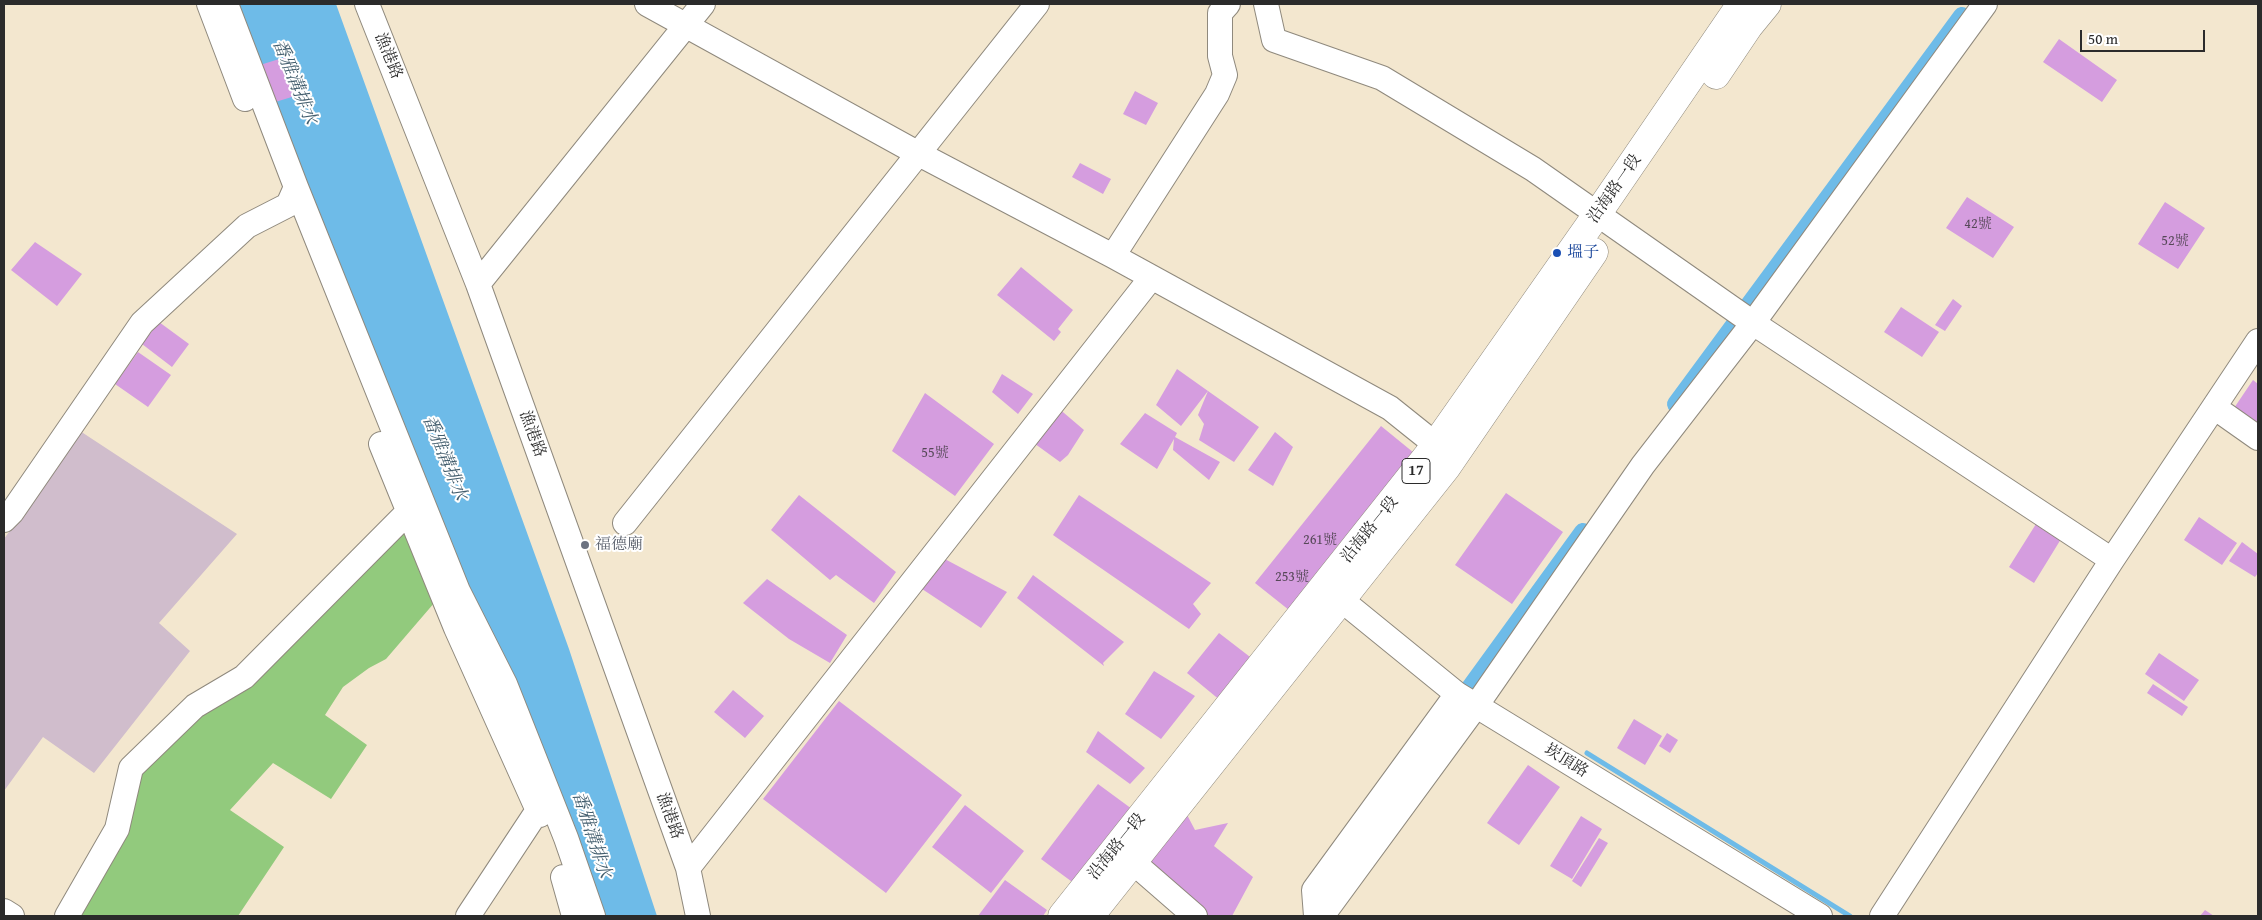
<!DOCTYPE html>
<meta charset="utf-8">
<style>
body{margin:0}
#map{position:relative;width:2262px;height:920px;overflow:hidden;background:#f3e7cf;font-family:"Gentium Book Plus",serif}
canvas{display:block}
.frame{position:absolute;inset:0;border:5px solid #2b2b2b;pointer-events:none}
.scale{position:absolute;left:2080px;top:30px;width:125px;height:22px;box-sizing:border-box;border:2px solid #2b2b2b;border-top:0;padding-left:6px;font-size:15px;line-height:18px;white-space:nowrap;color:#2b2b2b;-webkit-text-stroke:4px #fff;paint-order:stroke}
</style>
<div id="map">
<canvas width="2262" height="920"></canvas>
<div class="frame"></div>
<div class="scale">50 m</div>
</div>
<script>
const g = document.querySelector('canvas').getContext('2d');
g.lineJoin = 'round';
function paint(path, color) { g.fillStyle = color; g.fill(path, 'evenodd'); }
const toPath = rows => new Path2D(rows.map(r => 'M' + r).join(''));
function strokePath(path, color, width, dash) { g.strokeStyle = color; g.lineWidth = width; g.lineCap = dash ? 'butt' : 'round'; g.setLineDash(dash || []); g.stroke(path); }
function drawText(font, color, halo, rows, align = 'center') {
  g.font = font + ' "Gentium Book Plus","Noto Serif TC",serif'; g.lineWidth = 4; g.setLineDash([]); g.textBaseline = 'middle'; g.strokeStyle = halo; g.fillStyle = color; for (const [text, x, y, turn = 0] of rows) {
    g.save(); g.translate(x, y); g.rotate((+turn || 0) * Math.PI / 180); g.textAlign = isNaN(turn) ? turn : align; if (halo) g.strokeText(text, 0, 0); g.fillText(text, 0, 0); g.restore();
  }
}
const industrial = toPath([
 [80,431,237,534,159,623,190,651,94,773,43,737,4,791,4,539]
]);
const green = toPath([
 [403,527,435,602,386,659,369,668,343,687,325,715,367,745,331,799,273,763,230,810,284,847,238,916,74,916,135,772]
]);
const water = toPath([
 [231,4,336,4,569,649,657,916,599,916,511,687,296,170]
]);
const stream = toPath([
 [1587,753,1850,916]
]);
const canal = toPath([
 [1676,404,1962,16],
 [1456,707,1583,532]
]);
const building = toPath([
 [2059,39,2117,80,2102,102,2043,62],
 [292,55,305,93,272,103,260,65],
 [1135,91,1158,103,1146,125,1123,114],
 [1080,163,1111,179,1103,194,1072,177],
 [1967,197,2014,227,1993,258,1946,228],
 [2165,202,2205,228,2178,269,2138,244],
 [35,242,82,274,57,306,11,270],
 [1021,267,1073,310,1058,329,1061,332,1054,341,997,295],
 [1953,299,1962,306,1945,331,1935,325],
 [1901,307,1939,332,1922,357,1884,332],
 [159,322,189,344,172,367,142,344],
 [138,352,171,375,148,407,115,384],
 [1177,369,1208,391,1181,426,1156,405],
 [1002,374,1033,394,1018,414,992,392],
 [2253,380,2258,384,2258,432,2230,414],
 [1208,391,1259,427,1234,462,1199,440,1204,424,1198,415],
 [925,393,994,444,955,496,892,451],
 [1057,407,1084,430,1068,455,1060,462,1031,441],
 [1145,413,1177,433,1175,437,1220,462,1209,480,1173,450,1174,439,1157,469,1120,444],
 [1381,426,1419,457,1294,614,1255,583],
 [1275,432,1293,447,1273,486,1248,470],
 [1506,493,1563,532,1512,604,1455,565],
 [799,495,896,572,874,603,836,575,830,580,771,530],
 [1079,495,1211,583,1193,604,1201,614,1189,629,1053,535],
 [2199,517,2237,543,2222,565,2184,540],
 [2036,524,2061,539,2034,583,2009,567],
 [2242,542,2258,554,2258,573,2255,577,2229,561],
 [941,557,1007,592,981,628,916,585],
 [1033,575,1124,642,1103,663,1104,666,1017,598],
 [767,579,847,635,830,663,789,639,743,603],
 [1219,633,1254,660,1221,701,1187,673],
 [2159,653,2199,680,2184,701,2145,674],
 [1154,671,1195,696,1161,739,1125,714],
 [2153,684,2188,707,2182,716,2147,693],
 [733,690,764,716,745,738,714,712],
 [839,701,962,795,886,893,763,799],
 [1634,719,1662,736,1645,765,1617,748],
 [1098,731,1145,768,1130,784,1086,752],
 [1667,733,1678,740,1670,753,1659,746],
 [1528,765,1560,787,1519,845,1487,823],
 [1098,784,1132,809,1075,884,1041,859],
 [965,805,1024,851,991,893,932,847],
 [1185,811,1195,830,1228,823,1214,846,1253,877,1232,916,1204,916,1134,863],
 [1581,816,1602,829,1572,879,1550,866],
 [1599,838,1608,843,1581,887,1572,881],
 [1005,880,1047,910,1043,916,978,916],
 [2205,910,2214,916,2200,916]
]);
const minor = toPath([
 [209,4,245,99],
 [226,4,296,187,458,591,505,684,566,838,593,916],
 [367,4,478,284,688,868,698,916],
 [647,4,919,154,1113,256,1390,408,1450,456],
 [1266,4,1274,40,1382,78,1533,169,1753,323,2112,560],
 [1113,256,1217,94,1225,75,1220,56,1220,13,1228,4],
 [478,284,703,4],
 [2214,407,2258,438],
 [381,444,456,628,540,815],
 [4,520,12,512,142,323,247,226,288,205,296,187],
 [625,523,1037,4],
 [1328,589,1457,694,1820,916],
 [1134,863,1195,916],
 [688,868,1151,278],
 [563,877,574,916],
 [4,911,12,916],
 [67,916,117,829,131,768,195,706,244,677,408,512],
 [468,916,538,810],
 [1316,916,1314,890,1457,694],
 [1322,916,1476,706,1643,465,1753,323,1985,4],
 [1882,916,2112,560,2258,341]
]);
const major = toPath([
 [1716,75,1749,26,1767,4],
 [1062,916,1428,455,1598,213,1741,4],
 [1090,916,1446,468,1594,252]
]);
const markers = [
 [1557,253,5,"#1a4fb4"],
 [585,545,5,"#6b7280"]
];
const numberNames = [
 ["42號",1978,224],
 ["52號",2175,241],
 ["55號",935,453],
 ["261號",1320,540],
 ["253號",1292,577]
];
const shields = [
 [1416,471,28]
];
const shieldNames = [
 ["17",1416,471]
];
const streetNames = [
 ["漁港路",388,56,68],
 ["沿海路一段",1615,189,-55],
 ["漁港路",532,434,70],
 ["沿海路一段",1370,530,-51],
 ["崁頂路",1566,761,32],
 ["漁港路",669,816,70],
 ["沿海路一段",1117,847,-51]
];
const transitNames = [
 ["塭子",1567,253]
];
const worshipNames = [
 ["福德廟",595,545]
];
const waterNames = [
 ["番雅溝排水",294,82,68],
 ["番雅溝排水",444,458,68],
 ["番雅溝排水",591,835,72]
];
paint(industrial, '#d0bdcc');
paint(green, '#92ca7d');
paint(water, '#6ebbe8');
strokePath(stream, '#6ebbe8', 5);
strokePath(canal, '#6ebbe8', 18);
paint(building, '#d59ddf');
strokePath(minor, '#8f897d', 26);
strokePath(major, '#8f897d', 29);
strokePath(minor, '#fff', 24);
strokePath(major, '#fff', 28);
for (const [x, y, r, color] of markers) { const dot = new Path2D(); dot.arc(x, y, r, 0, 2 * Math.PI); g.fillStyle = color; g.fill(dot); strokePath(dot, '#fff', 2); }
drawText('14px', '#564858', null, numberNames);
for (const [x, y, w] of shields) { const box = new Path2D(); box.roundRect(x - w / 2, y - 12.5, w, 25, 4); g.fillStyle = '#fff'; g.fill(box); strokePath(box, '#2b2b2b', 1); }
drawText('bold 15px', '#2b2b2b', null, shieldNames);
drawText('16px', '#2b2b2b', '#fff', streetNames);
drawText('16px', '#164399', '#fff', transitNames, 'left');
drawText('16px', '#5b616d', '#fff', worshipNames, 'left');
drawText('italic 18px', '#425d6d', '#fff', waterNames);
</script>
